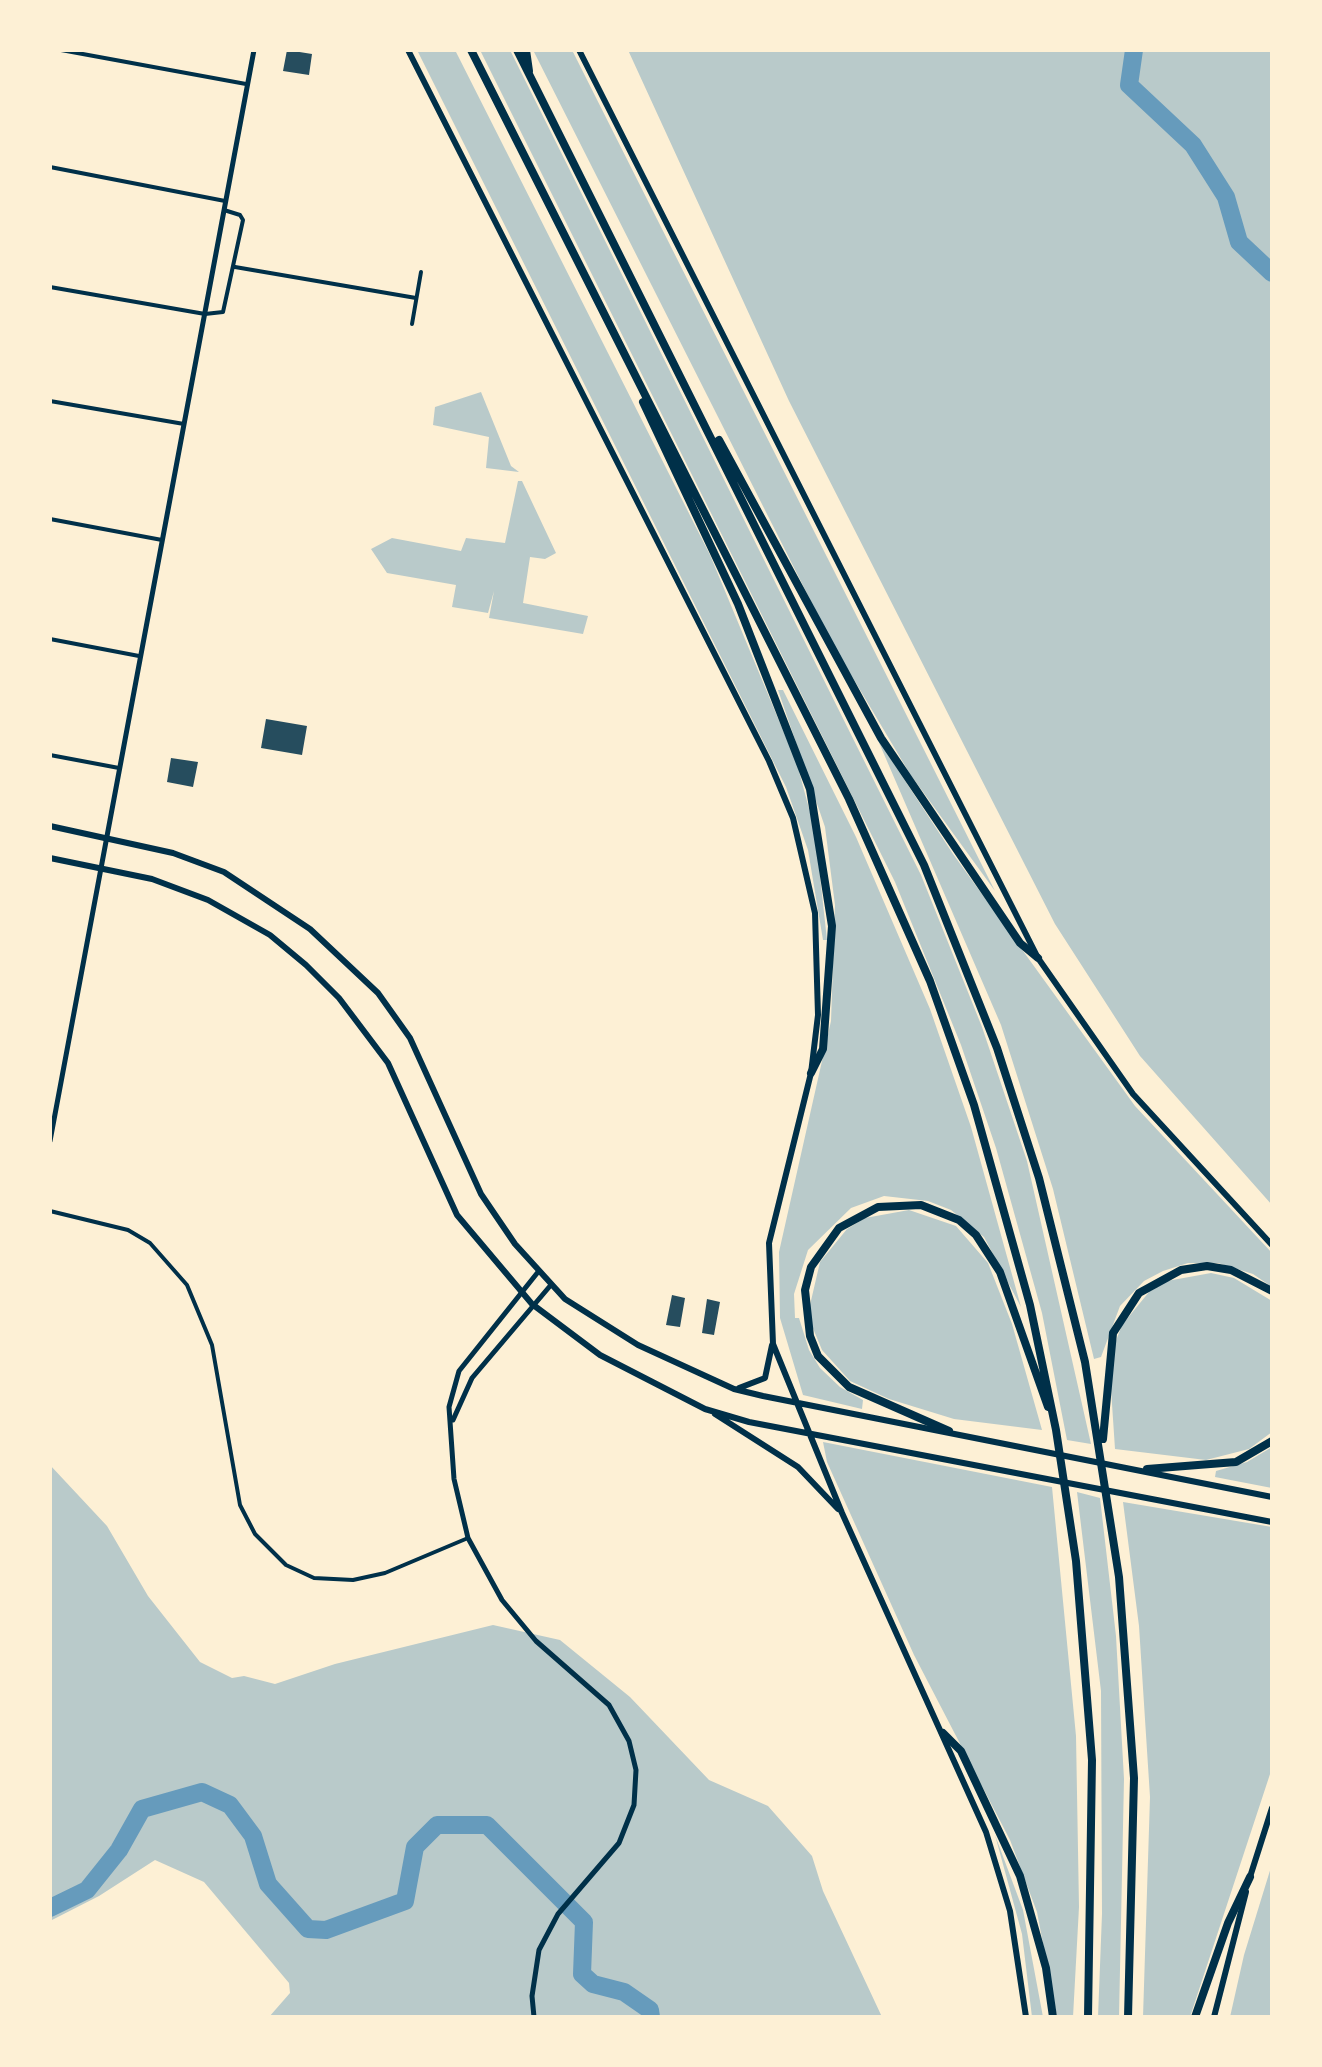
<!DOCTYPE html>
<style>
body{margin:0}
#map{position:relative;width:1322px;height:2067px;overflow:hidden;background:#fdf0d5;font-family:"Work Sans",sans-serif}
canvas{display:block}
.frame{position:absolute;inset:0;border:52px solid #fdf0d5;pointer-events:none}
</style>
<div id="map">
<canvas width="1322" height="2067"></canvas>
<div class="frame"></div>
</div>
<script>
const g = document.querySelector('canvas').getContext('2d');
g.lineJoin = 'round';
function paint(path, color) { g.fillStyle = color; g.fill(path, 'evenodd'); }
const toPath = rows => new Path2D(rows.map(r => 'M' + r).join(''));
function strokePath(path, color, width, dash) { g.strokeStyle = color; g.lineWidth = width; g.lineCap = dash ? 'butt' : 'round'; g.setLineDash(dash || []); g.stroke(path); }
const green = toPath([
 [417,50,455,50,710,555,797,764,815,831,827,940,823,940,808,850,786,787],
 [480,50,510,50,921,875,982,1027,1027,1161,1091,1444,1067,1440,1042,1313,996,1148,961,1045,895,882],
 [533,50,572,50,995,891,910,774,831,641],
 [628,50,1272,50,1272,1205,1140,1056,1055,924,789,401],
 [481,392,511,466,519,472,486,468,489,437,433,425,435,407],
 [518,481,522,481,556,553,545,559,530,557,523,603,588,616,583,634,489,618,494,591,488,613,452,607,456,585,387,573,371,549,392,538,461,551,466,538,505,543],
 [778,690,783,690,856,837,930,1009,971,1127,1021,1307,984,1237,951,1210,928,1201,884,1196,851,1208,808,1250,794,1294,795,1318,799,1318,809,1350,820,1368,840,1387,863,1400,862,1409,803,1395,780,1318,779,1252,831,1021,835,905,825,827],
 [877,738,953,854,1135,1106,1272,1253,1272,1287,1253,1274,1218,1263,1188,1263,1163,1271,1144,1281,1120,1306,1101,1357,1094,1359,1053,1189,1001,1025],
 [909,1210,956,1226,988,1263,1012,1324,1042,1430,954,1419,889,1399,850,1381,822,1350,812,1326,810,1305,820,1262,847,1229,865,1218],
 [1211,1273,1234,1278,1272,1301,1272,1432,1249,1449,1206,1460,1115,1449,1111,1389,1114,1346,1122,1325,1149,1292,1167,1281],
 [823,1442,1052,1487,1076,1736,1079,1907,1073,2017,1057,2017,1037,1912,1010,1840,914,1655,827,1462],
 [1272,1447,1272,1488,1215,1477,1216,1471,1247,1462],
 [50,1465,107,1526,148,1596,200,1662,232,1678,244,1676,275,1684,335,1664,493,1625,560,1640,630,1697,709,1780,768,1806,812,1856,823,1891,882,2017,269,2017,290,1993,289,1983,204,1882,155,1860,99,1896,50,1921],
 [1077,1492,1100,1498,1116,1636,1124,1779,1119,2017,1098,2017,1102,1914,1101,1691],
 [1123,1502,1272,1527,1272,1768,1190,2017,1143,2017,1150,1797,1139,1626],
 [995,1835,1023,1910,1043,2017,1032,2017,1022,1934],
 [1272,1864,1272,2017,1230,2017,1244,1955]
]);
const river = toPath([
 [1134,50,1129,85,1193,145,1226,197,1239,242,1272,273],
 [50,1908,87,1890,119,1850,142,1809,202,1792,230,1805,253,1836,268,1884,308,1929,326,1930,405,1901,415,1847,437,1825,487,1825,584,1922,582,1974,593,1984,624,1992,650,2010,651,2017]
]);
const building = toPath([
 [287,50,312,54,309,75,283,71],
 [266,719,307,726,302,755,261,748],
 [171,758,198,762,193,787,167,782],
 [672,1295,685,1298,680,1327,666,1325],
 [707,1299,720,1302,714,1335,702,1333]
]);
const minor = toPath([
 [61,50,246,84],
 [50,167,225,201],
 [235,267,416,298],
 [50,287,205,314,223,312,243,220,240,215,224,210],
 [412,324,421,272],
 [50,401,184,424],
 [50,519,162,540],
 [50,639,139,656],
 [50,755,119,768],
 [50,1211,128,1230,150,1243,187,1285,212,1345,240,1505,255,1534,286,1565,314,1578,353,1580,385,1573,468,1538]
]);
const tertiary = toPath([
 [50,1141,254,50],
 [453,1420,472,1378,550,1286],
 [534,2017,532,1996,539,1950,558,1914,619,1843,634,1805,636,1770,629,1741,609,1705,536,1641,502,1600,468,1538,454,1479,449,1407,459,1371,538,1272]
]);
const secondary = toPath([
 [408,50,769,761,793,818,815,913,818,1015,811,1073,769,1243,773,1344,842,1513,986,1832,1010,1911,1026,2017],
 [579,50,1038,958,1133,1094,1272,1245],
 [50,826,173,853,224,872,310,929,378,993,410,1038,481,1194,515,1244,565,1299,638,1345,734,1389,763,1396,1272,1497],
 [50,858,152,879,208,900,270,935,306,965,339,998,388,1063,457,1215,532,1304,600,1355,705,1409,749,1422,1272,1522],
 [739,1388,765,1378,772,1345],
 [715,1414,798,1467,838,1509],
 [1249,1880,1272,1808],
 [1214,2017,1246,1892]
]);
const motorway = toPath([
 [471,50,849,799,930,981,974,1105,1030,1305,1056,1430,1076,1561,1092,1760,1088,2017],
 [517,50,924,865,997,1048,1039,1178,1085,1362,1119,1577,1134,1778,1128,2017],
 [526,50,529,71],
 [643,402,738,604,810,789,832,926,823,1049,811,1073],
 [719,440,881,738,1020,943,1038,958],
 [949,1431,849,1387,818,1356,810,1336,805,1290,811,1267,839,1228,878,1207,921,1205,959,1220,976,1235,1000,1272,1048,1407],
 [1103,1439,1113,1333,1139,1293,1181,1270,1207,1266,1231,1270,1272,1291],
 [1147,1469,1236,1462,1272,1441],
 [943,1733,961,1751,1020,1876,1046,1968,1053,2017],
 [1195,2017,1228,1923,1250,1877]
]);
paint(green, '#b9caca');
strokePath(river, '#669bbc', 18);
paint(building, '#264d5e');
strokePath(minor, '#003049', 4);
strokePath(tertiary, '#003049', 5);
strokePath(secondary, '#003049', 6);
strokePath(motorway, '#003049', 8);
</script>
